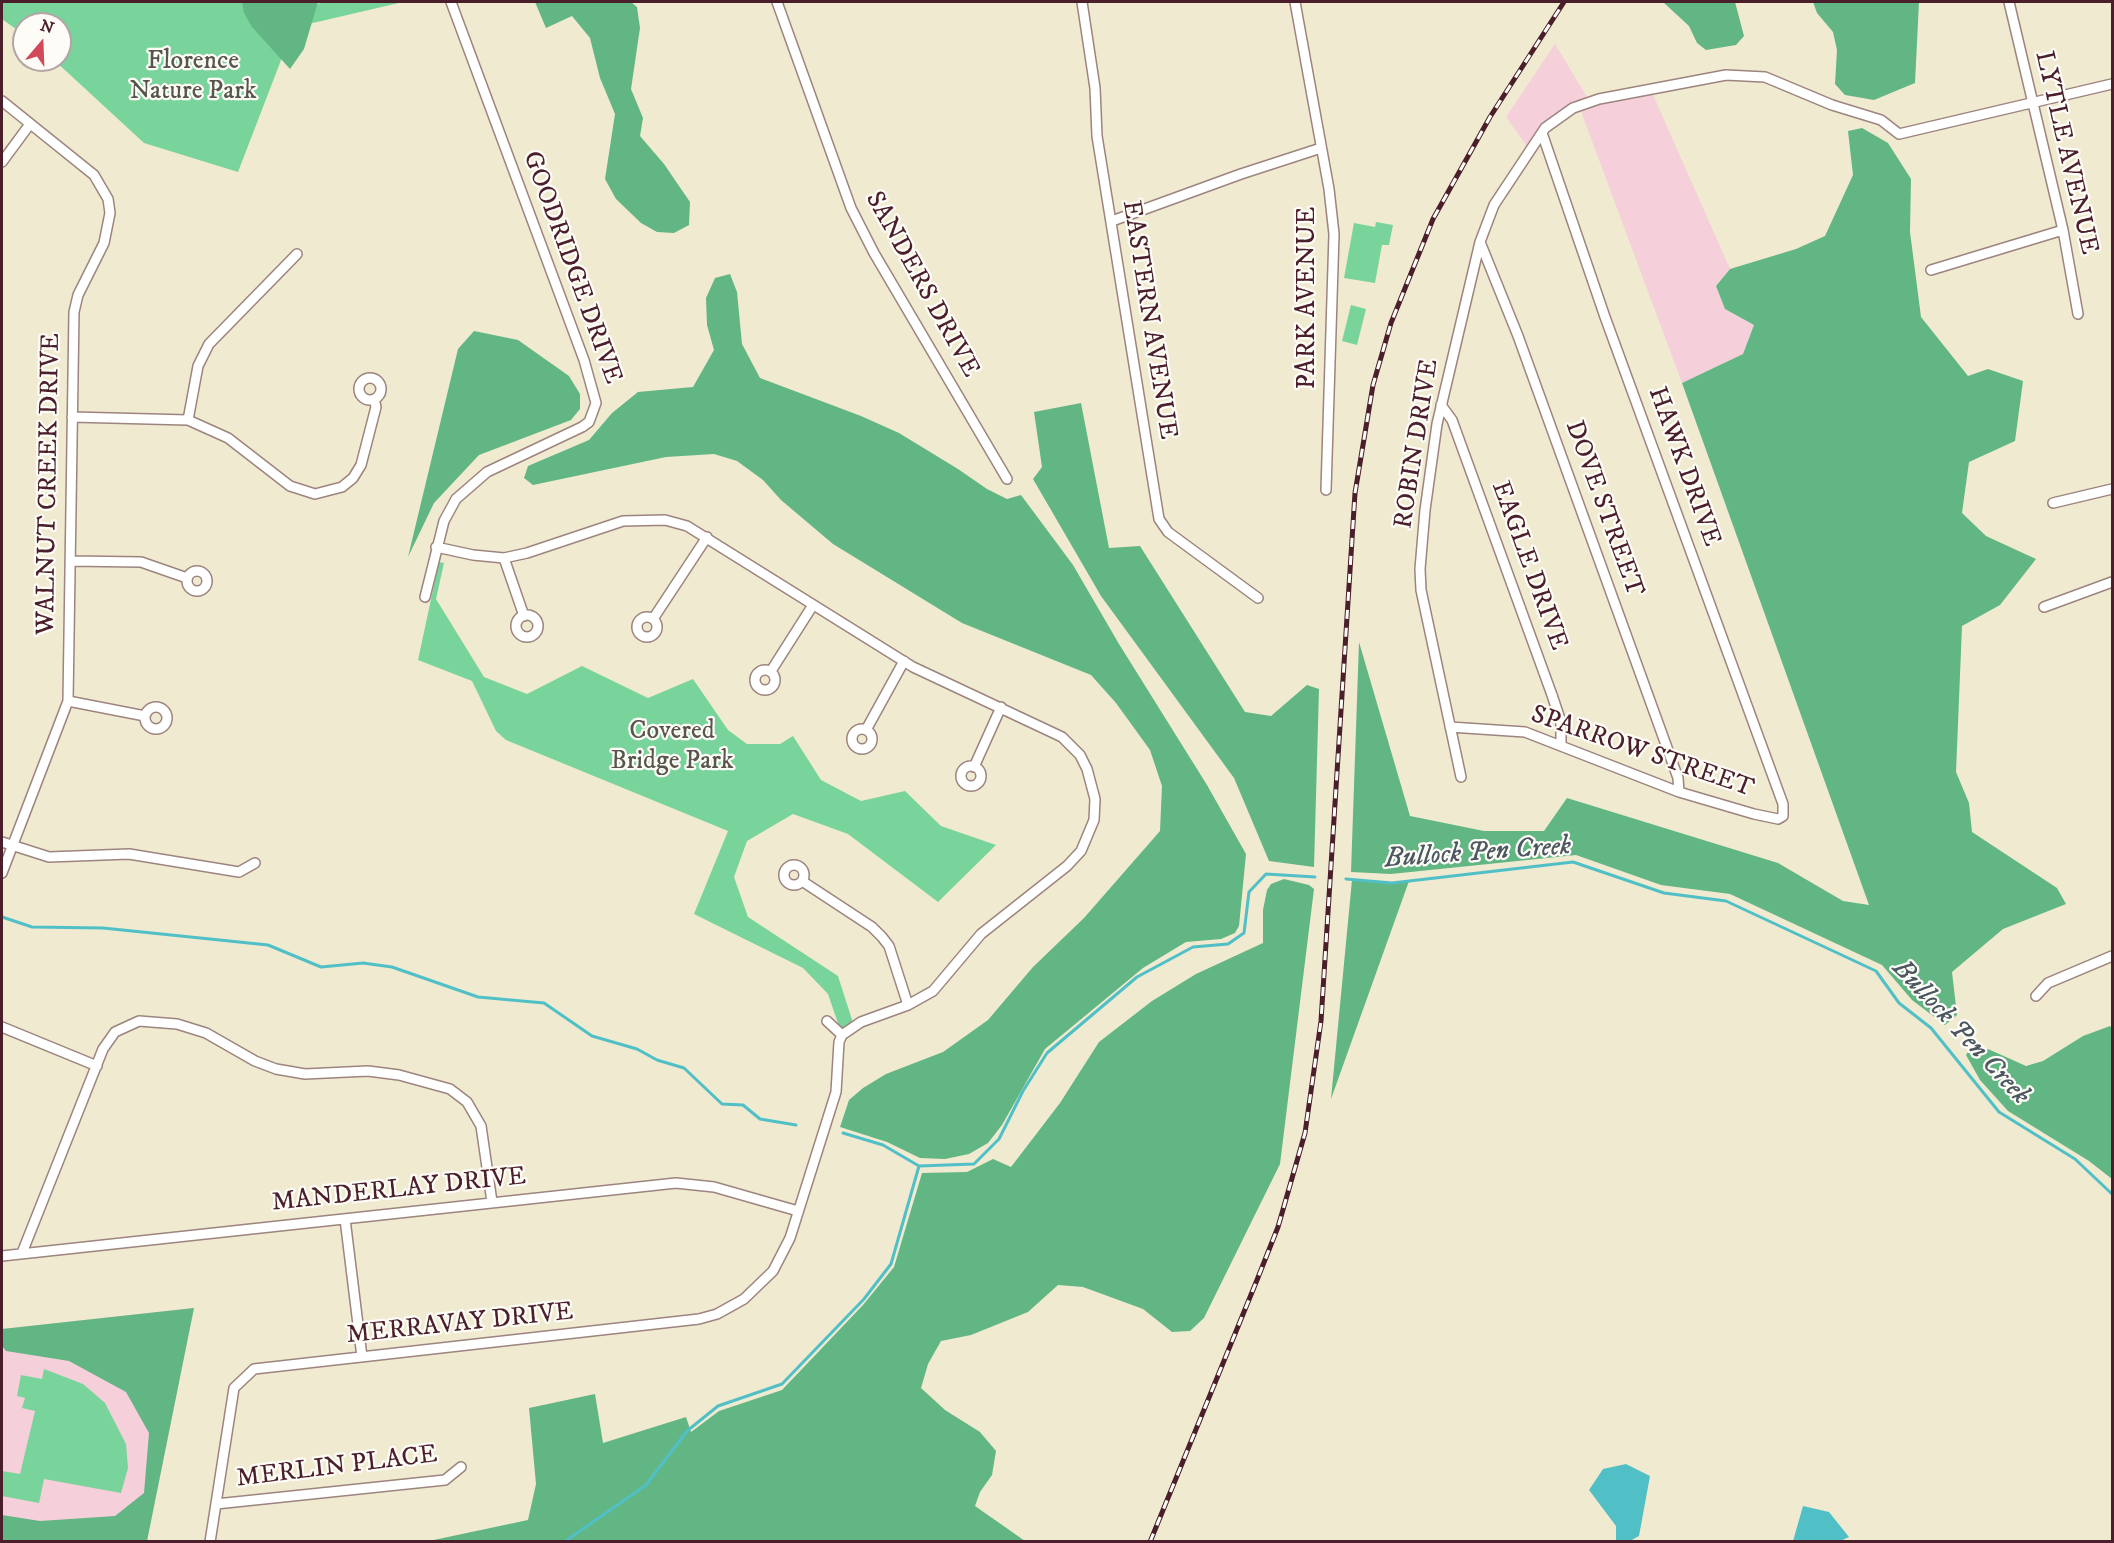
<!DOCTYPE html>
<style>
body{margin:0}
#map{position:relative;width:2114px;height:1543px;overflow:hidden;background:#f0ead1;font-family:"IM FELL DW Pica",serif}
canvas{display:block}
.frame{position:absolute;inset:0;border:3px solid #4a1f2b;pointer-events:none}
.north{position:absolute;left:12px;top:12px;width:60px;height:60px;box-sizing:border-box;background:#fdfcf7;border:2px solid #b5a4a5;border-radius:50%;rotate:19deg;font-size:16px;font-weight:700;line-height:24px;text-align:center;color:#4a1f2b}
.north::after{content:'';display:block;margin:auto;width:21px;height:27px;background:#d1495b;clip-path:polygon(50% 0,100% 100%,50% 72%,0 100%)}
</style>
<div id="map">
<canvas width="2114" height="1543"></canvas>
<div class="frame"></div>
<div class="north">N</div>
</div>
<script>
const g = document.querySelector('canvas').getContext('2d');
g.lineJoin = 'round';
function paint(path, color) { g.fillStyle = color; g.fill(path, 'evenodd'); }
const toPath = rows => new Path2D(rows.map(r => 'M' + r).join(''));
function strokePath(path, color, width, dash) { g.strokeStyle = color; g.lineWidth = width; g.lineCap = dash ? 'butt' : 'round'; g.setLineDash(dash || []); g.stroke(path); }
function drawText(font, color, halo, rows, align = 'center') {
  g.font = font + ' "IM FELL DW Pica",serif'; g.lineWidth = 4.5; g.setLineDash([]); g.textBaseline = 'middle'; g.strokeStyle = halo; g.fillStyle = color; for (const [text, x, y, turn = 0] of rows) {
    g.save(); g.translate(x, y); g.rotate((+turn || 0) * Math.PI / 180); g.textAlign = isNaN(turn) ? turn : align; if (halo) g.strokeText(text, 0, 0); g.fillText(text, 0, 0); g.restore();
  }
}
const built = toPath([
 [1555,44,1590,102,1650,88,1730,269,1716,286,1725,309,1754,325,1743,354,1682,383,1579,106,1573,108,1529,149,1506,117],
 [194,1308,147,1541,2,1541,2,1329]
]);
const green = toPath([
 [2,2,302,2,303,7,326,2,403,2,300,26,283,55,238,172,144,143,54,60,60,60,60,24,24,24,24,35,2,19],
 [1376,222,1393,225,1389,245,1382,245,1375,283,1344,278,1354,223,1375,227],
 [1351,305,1366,309,1357,345,1342,341],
 [439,562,444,563,436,599,484,677,527,694,582,666,648,698,693,679,728,730,747,744,780,744,793,736,821,780,861,801,905,791,941,826,996,845,938,902,848,834,793,814,747,841,734,877,748,917,838,976,854,1026,842,1035,828,994,803,968,694,914,728,831,506,740,496,731,472,681,418,660],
 [44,1369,83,1384,105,1403,126,1444,128,1468,121,1493,44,1479,39,1503,2,1496,2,1471,20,1474,35,1411,22,1408,25,1398,17,1396,21,1375,42,1379]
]);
const forest = toPath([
 [242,2,318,2,304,49,290,69,252,27,244,13],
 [535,2,631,2,637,7,640,28,631,89,643,118,640,136,664,164,690,202,689,225,674,233,657,232,641,223,616,199,605,179,615,114,600,78,590,38,572,16,546,28],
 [1663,2,1735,2,1744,36,1736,45,1706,50,1697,43,1689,26],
 [1813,2,1919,2,1915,83,1874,100,1845,95,1835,84,1837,50,1833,32,1817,13],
 [1862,128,1888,143,1911,179,1910,232,1921,317,1968,376,1988,369,2023,381,2015,441,1969,462,1962,513,1986,536,2036,559,2000,605,1962,626,1956,772,1969,803,1972,832,2057,888,2066,904,2003,929,1952,972,1957,1015,1945,1025,1912,1000,1882,965,1730,894,1661,885,1576,855,1391,874,1351,872,1359,642,1410,816,1484,831,1544,831,1567,798,1778,863,1843,901,1869,905,1682,383,1743,354,1754,325,1725,309,1716,286,1730,269,1796,249,1825,236,1853,175,1848,131],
 [730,274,737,292,742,344,760,378,861,416,899,433,958,469,987,489,1007,499,1021,495,1073,565,1119,644,1207,785,1246,854,1239,926,1235,933,1221,939,1186,942,1143,968,1045,1049,1002,1125,988,1143,969,1154,945,1159,920,1158,887,1142,840,1127,849,1100,863,1088,886,1074,943,1052,988,1020,1033,967,1084,918,1160,831,1162,786,1150,750,1116,703,1091,675,962,623,833,544,781,500,763,480,737,461,714,454,666,457,533,485,524,478,528,466,589,440,612,413,638,392,693,387,714,350,707,325,706,298,715,278],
 [474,331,518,340,569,376,580,394,580,409,571,420,479,455,434,503,408,557,458,349],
 [1081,403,1109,548,1140,546,1245,712,1271,716,1307,685,1319,689,1314,867,1269,861,1234,778,1101,596,1033,479,1042,467,1034,412],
 [1284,879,1309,885,1314,889,1280,1164,1204,1318,1190,1331,1172,1332,1143,1309,1083,1287,1058,1285,1028,1312,971,1335,941,1341,928,1364,921,1388,945,1410,980,1432,996,1451,992,1475,980,1492,975,1506,1025,1541,429,1541,528,1520,536,1484,529,1408,595,1394,603,1443,686,1417,691,1432,719,1411,782,1390,863,1305,894,1267,922,1173,967,1172,993,1159,1011,1167,1060,1103,1099,1042,1152,1001,1196,974,1263,943,1263,910,1267,890,1271,884],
 [1352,880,1392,883,1409,881,1331,1099],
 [2110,1026,2112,1028,2112,1179,2089,1161,2008,1111,1980,1080,1966,1055,1970,1049,1988,1049,2026,1066,2043,1061,2083,1036],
 [194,1308,147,1541,2,1541,2,1515,40,1521,115,1516,144,1493,149,1433,126,1392,69,1361,6,1351,2,1346,2,1329]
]);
const water = toPath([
 [1626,1464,1650,1476,1639,1536,1630,1541,1616,1541,1616,1526,1589,1490,1603,1469],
 [1803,1506,1829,1512,1849,1537,1840,1541,1793,1541]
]);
const stream = toPath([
 [1346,879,1392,883,1573,862,1664,893,1726,901,1876,971,1899,1003,1931,1028,1999,1112,2075,1159,2112,1194],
 [2,917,32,927,103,928,268,945,321,967,363,963,392,967,478,997,544,1003,592,1036,637,1049,657,1060,684,1068,722,1104,743,1105,760,1119,796,1125],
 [843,1133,883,1145,919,1166],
 [567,1540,646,1485,687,1431,718,1406,782,1384,864,1299,891,1264,919,1166,974,1164,999,1139,1023,1091,1047,1053,1137,977,1193,947,1228,944,1244,933,1249,892,1266,874,1315,877]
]);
const minor = toPath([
 [777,2,851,208,874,253,1007,479],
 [1082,2,1095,88,1097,136,1159,519,1168,532,1258,598],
 [1295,2,1329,189,1334,234,1326,490],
 [2009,2,2063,230,2078,314],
 [2,101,94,175,108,199,110,213,104,243,78,295,74,312,68,701,2,873],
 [2,162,30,124],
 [1112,221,1241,174,1321,148],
 [1480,242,1518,336,1678,778,1679,792],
 [1931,270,2063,230],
 '359 389a11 11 0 1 1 22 0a11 11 0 1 1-22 0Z',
 [1441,405,1452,420,1552,695,1561,722,1561,745],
 [72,417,188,420,228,438,290,486,315,494,342,487,353,478,361,465,376,407,374,399],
 [188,420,198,366,209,344,297,254],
 [2053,503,2112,489],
 [504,558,524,616],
 [71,561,141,562,187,578],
 '187 581a10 10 0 1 1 20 0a10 10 0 1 1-20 0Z',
 [425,597,444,521,456,499,487,472,582,427,589,422,596,403,584,360,451,2],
 [2044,607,2112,582],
 '516 626a11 11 0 1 1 22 0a11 11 0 1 1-22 0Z',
 '637 627a10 10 0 1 1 20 0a10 10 0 1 1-20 0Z',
 [653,619,707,537],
 '755 680a10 10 0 1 1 20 0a10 10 0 1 1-20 0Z',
 [771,671,813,605],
 [68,701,145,716],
 '145 718a11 11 0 1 1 22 0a11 11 0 1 1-22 0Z',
 [1450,727,1525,732,1679,792,1754,814,1778,819,1783,816,1783,804,1605,317,1542,133],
 '852 739a10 10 0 1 1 20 0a10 10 0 1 1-20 0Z',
 [866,730,904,661],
 '961 776a10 10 0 1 1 20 0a10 10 0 1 1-20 0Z',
 [974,767,1001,707],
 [1461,777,1421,590,1420,569,1425,510,1437,424,1480,242,1494,205,1545,128,1573,108,1599,99,1726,75,1765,77,1832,105,1881,120,1899,134,2112,84],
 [2,842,49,857,129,854,239,872,255,863],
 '784 875a10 10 0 1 1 20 0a10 10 0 1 1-20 0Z',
 [802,881,872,927,882,937,889,946,908,1005],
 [2036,996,2048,983,2112,956],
 [827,1021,842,1035],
 [2,1027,97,1066],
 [345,1219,362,1357],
 [22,1253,103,1049,115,1032,139,1021,177,1024,206,1033,255,1061,276,1069,305,1074,368,1071,399,1075,450,1089,467,1102,481,1126,492,1202],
 [2,1256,676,1183,714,1187,798,1211],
 [216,1504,445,1480,461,1467],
 [210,1542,234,1388,254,1369,699,1319,717,1314,744,1299,773,1271,790,1238,836,1092,839,1042,842,1035,861,1022,908,1005,933,991,981,934,1067,866,1081,851,1094,820,1095,799,1087,769,1080,755,1062,737,913,667,687,526,665,520,623,521,527,553,504,558,473,555,436,547]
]);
const rail = toPath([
 [1150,1542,1257,1280,1278,1227,1305,1133,1321,1021,1355,493,1373,385,1391,323,1433,219,1490,117,1564,2]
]);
const parkNames = [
 ["Florence",193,63],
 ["Nature Park",193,93],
 ["Covered",672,733],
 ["Bridge Park",672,763]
];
const streetNames = [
 ["LYTLE AVENUE",2065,153,77],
 ["GOODRIDGE DRIVE",571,268,70],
 ["SANDERS DRIVE",921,285,61],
 ["PARK AVENUE",1309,298,-90],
 ["EASTERN AVENUE",1148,320,81],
 ["ROBIN DRIVE",1418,444,-81],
 ["HAWK DRIVE",1683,467,70],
 ["WALNUT CREEK DRIVE",50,484,-89],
 ["DOVE STREET",1603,509,70],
 ["EAGLE DRIVE",1528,566,70],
 ["SPARROW STREET",1642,753,19],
 ["MANDERLAY DRIVE",399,1191,-6],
 ["MERRAVAY DRIVE",460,1325,-6],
 ["MERLIN PLACE",337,1468,-7]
];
const waterNames = [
 ["Bullock Pen Creek",1478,854,-4],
 ["Bullock Pen Creek",1960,1033,47]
];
paint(built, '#f5cfd9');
paint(green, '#79d49b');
paint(forest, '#62b683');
paint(water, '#51c0c6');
strokePath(stream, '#51c0c6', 3);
strokePath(minor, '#9d847e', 12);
strokePath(minor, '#fff', 9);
strokePath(rail, '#4a1f2b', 5);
strokePath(rail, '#fdfcf7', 3, [9]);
drawText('26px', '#58554d', '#fdfcf7', parkNames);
drawText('26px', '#4a1f2b', '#fdfcf7', streetNames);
drawText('italic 27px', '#4c5761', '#fdfcf7', waterNames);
</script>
